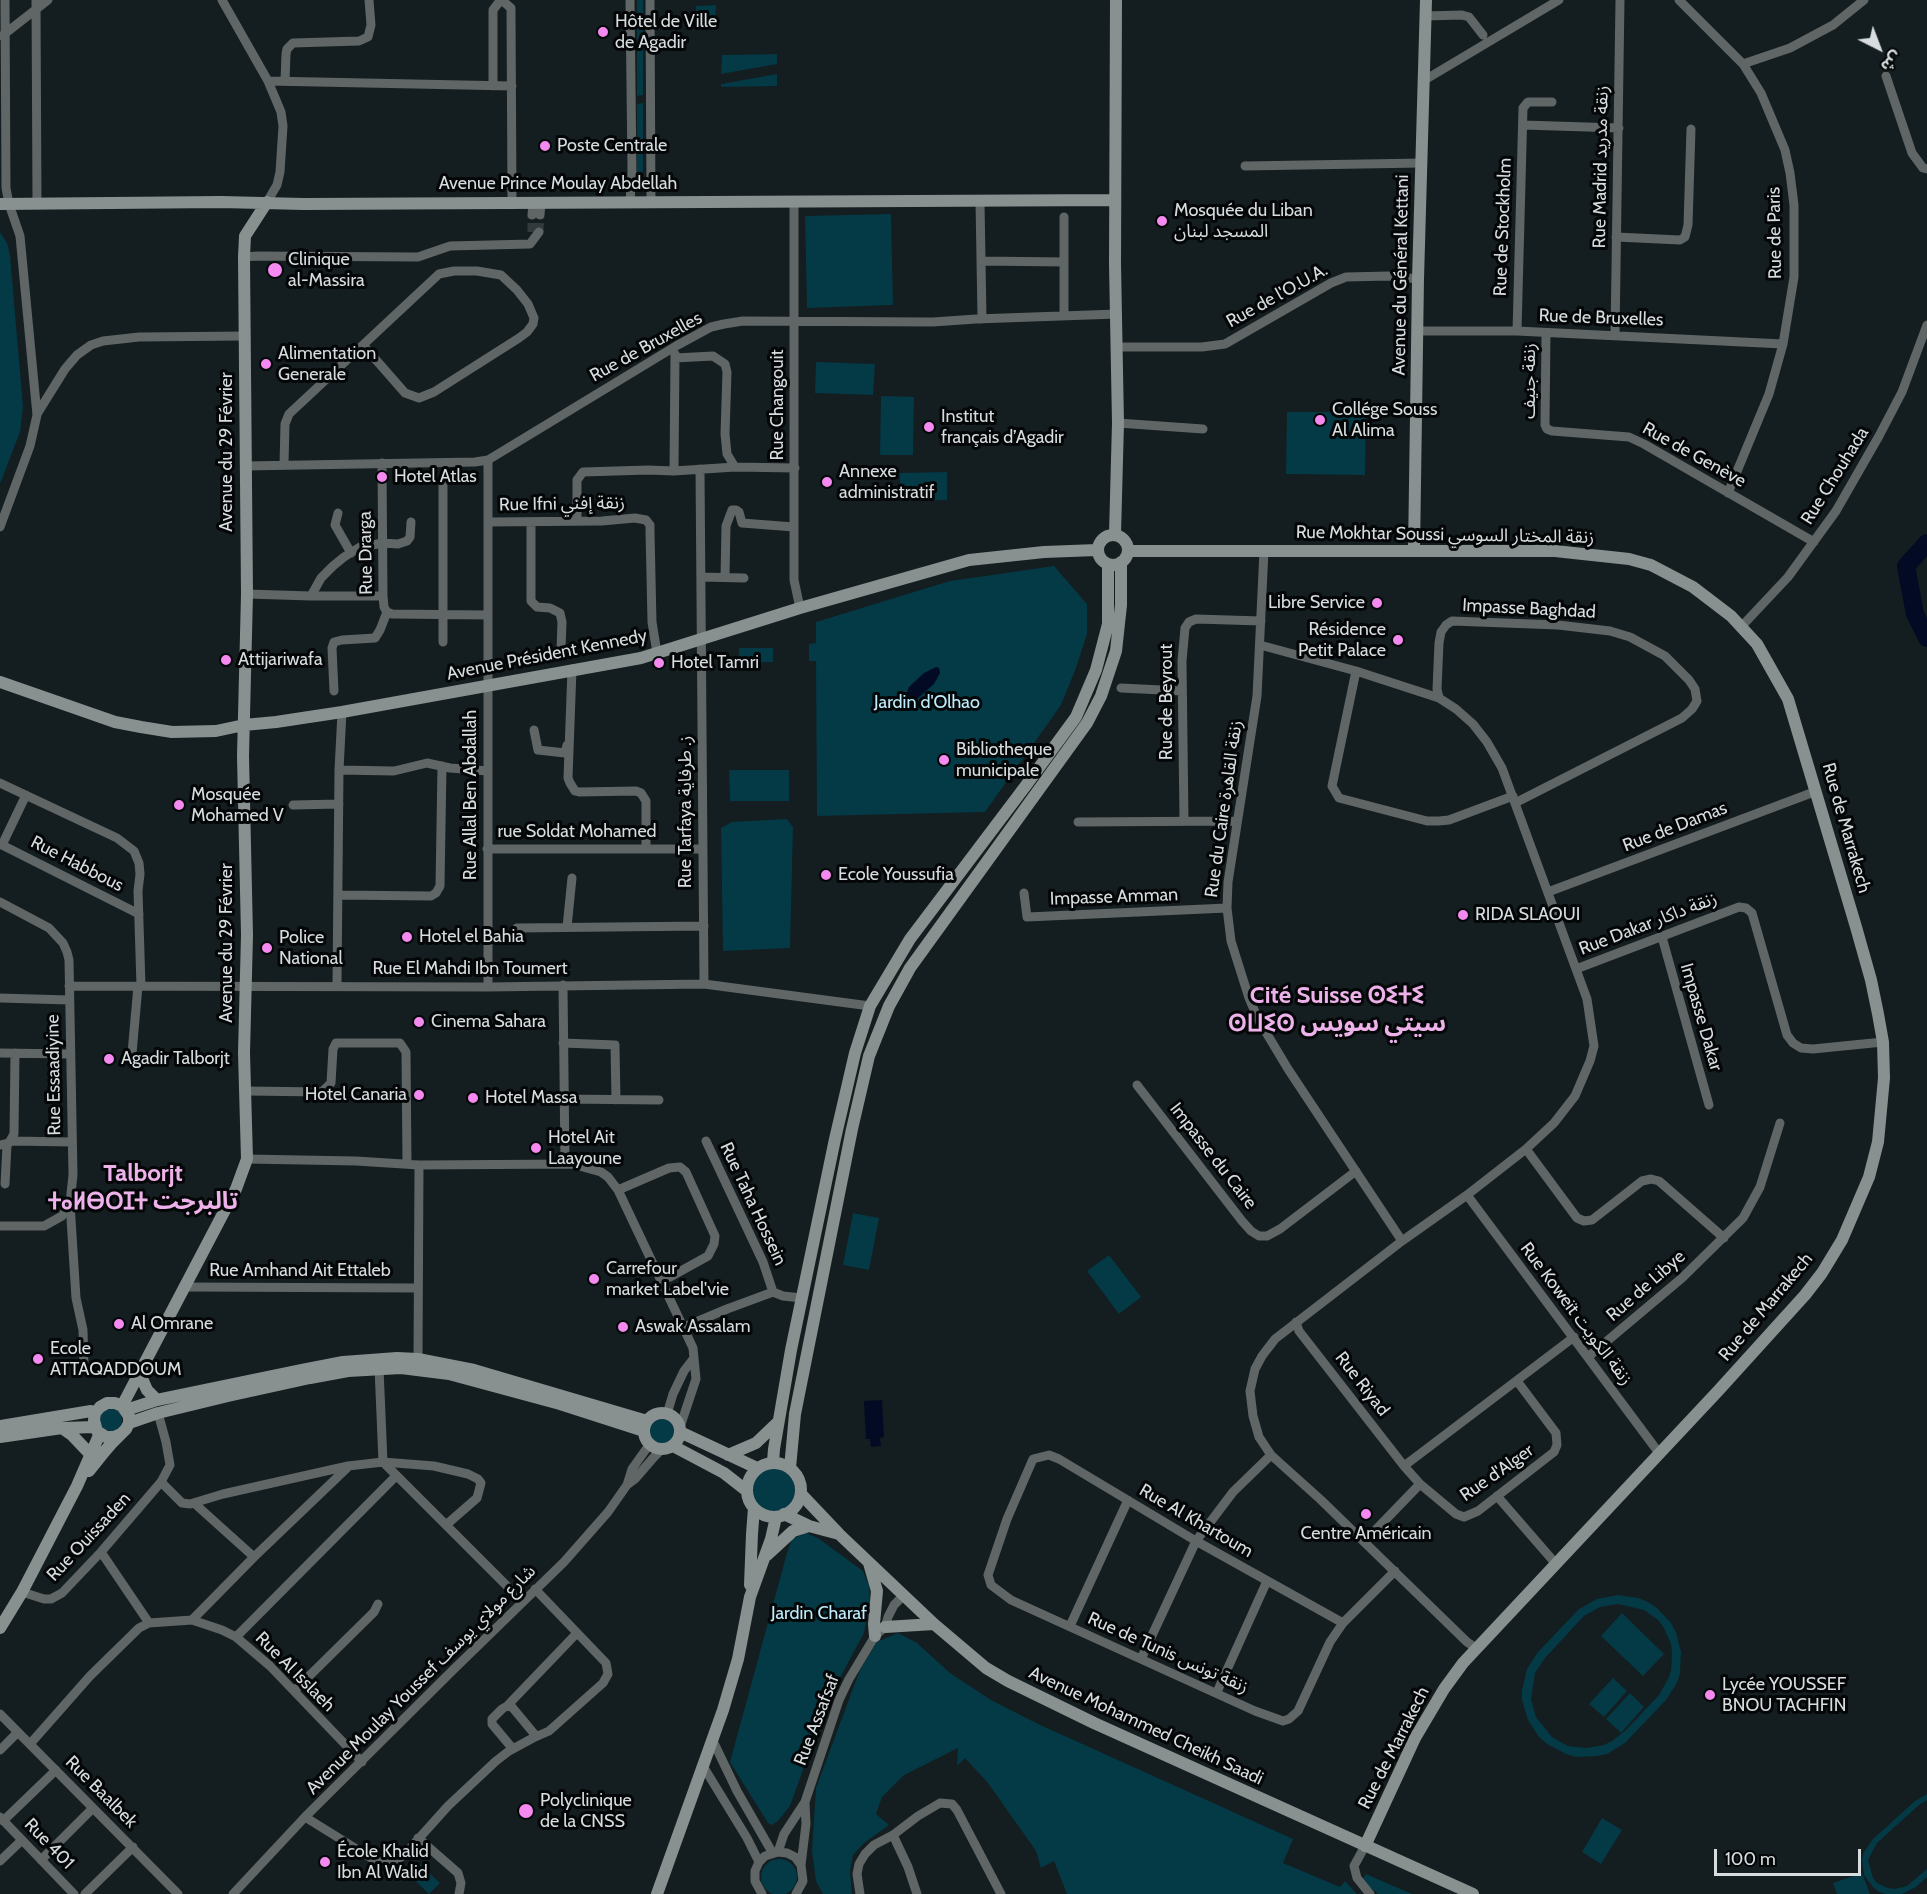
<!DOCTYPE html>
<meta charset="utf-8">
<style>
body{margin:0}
#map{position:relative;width:1927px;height:1894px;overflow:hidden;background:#141d1f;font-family:Cabin,"Noto Sans Arabic",sans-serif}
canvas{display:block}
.north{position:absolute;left:1849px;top:18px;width:60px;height:60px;-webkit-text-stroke:4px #040607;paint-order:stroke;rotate:138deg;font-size:16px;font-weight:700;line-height:24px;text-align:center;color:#d7dddf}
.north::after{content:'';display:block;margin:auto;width:21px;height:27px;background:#d7dddf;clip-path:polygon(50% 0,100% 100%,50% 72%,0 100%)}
.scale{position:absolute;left:1714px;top:1849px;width:147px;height:27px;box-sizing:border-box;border:3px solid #d7dddf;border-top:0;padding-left:8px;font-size:18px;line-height:21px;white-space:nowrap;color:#d7dddf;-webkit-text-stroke:4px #040607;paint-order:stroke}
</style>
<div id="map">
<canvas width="1927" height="1894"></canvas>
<div class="north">ش</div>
<div class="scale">100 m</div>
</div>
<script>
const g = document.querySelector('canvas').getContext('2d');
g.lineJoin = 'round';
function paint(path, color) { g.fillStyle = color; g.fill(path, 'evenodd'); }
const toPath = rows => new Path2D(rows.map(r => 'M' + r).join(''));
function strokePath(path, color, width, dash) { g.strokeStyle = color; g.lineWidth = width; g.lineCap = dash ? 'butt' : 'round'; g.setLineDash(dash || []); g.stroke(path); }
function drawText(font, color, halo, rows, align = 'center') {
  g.font = font + ' Cabin,"Noto Sans Arabic","Noto Sans Tifinagh",sans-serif'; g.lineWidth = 6; g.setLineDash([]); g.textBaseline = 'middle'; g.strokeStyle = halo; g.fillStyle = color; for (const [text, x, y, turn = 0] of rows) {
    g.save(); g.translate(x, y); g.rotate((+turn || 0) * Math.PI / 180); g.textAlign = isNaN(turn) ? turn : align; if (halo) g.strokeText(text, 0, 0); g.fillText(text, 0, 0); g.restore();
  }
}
const green = toPath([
 [637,0,643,0,643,95,637,96],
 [716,5,715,25,695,25,696,6],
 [777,54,777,64,721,74,722,55],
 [777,74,777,86,721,87,721,84],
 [643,103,643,172,637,172,637,104],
 [891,214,893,305,807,308,805,216],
 [0,232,7,243,10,255,23,407,20,432,0,484],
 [816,362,875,364,873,395,815,393],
 [881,396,914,397,913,455,880,455],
 [1342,407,1366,408,1365,475,1286,474,1287,412,1342,412],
 [947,472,947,500,900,501,900,473],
 [1054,566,1087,604,1087,634,1076,668,1061,705,985,812,817,816,816,661,809,661,809,644,816,643,816,622,950,581],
 [739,648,773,648,773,662,739,663],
 [729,770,789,770,789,801,730,801],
 [787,819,793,827,790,948,723,951,721,828,732,822],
 [853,1213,879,1218,869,1270,843,1265],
 [1109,1255,1141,1297,1119,1314,1087,1271],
 '100 1420a11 11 0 1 1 22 0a11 11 0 1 1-22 0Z',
 '646 1432a14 14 0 1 1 28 0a14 14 0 1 1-28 0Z',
 '751 1490a22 22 0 1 1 44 0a22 22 0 1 1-44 0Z',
 [806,1533,818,1538,863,1571,869,1586,870,1602,864,1633,829,1698,790,1806,778,1821,772,1825,768,1823,730,1762,787,1553,792,1539],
 [1618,1595,1638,1598,1648,1602,1657,1608,1671,1623,1676,1632,1681,1652,1680,1673,1677,1683,1666,1700,1625,1743,1607,1754,1597,1756,1576,1757,1566,1754,1547,1744,1539,1737,1528,1720,1522,1700,1522,1690,1527,1669,1538,1652,1579,1609,1597,1599],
 [1618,1604,1644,1610,1658,1620,1664,1628,1671,1644,1672,1653,1671,1671,1668,1679,1659,1695,1626,1730,1612,1741,1604,1745,1586,1748,1568,1746,1552,1737,1536,1717,1531,1699,1535,1673,1545,1658,1584,1616,1600,1607],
 [1622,1613,1664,1654,1643,1676,1601,1636],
 [898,1633,917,1643,950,1673,991,1700,1038,1724,1293,1839,1283,1863,1340,1887,1345,1881,1357,1894,1067,1894,1054,1861,1041,1868,1036,1851,988,1783,965,1758,957,1766,958,1748,904,1775,882,1797,876,1814,889,1825,864,1843,853,1855,850,1871,852,1894,823,1894,816,1881,812,1851,816,1788,860,1670,877,1642],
 [1613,1678,1627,1691,1604,1717,1589,1704],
 [1630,1693,1644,1707,1621,1733,1606,1719],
 [1927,1794,1927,1800,1919,1805,1877,1843,1868,1860,1873,1878,1877,1883,1888,1888,1894,1889,1907,1886,1927,1869,1927,1877,1916,1887,1902,1894,1886,1894,1879,1892,1873,1887,1864,1875,1862,1859,1864,1852,1873,1839,1915,1801],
 [1602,1818,1622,1830,1601,1864,1582,1852],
 '761 1877a18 18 0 1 1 36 0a18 18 0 1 1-36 0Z',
 [420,1864,440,1883,429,1894,409,1875],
 [1862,1873,1870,1894,1837,1894,1833,1883],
 [1366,1874,1412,1894,1378,1894,1362,1880]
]);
const water = toPath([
 [936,667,939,668,940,673,934,684,918,698,908,701,906,695,909,687,924,673],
 [882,1400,884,1437,880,1438,881,1446,871,1447,870,1439,866,1439,864,1401]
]);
const river = toPath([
 [1927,543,1906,566,1915,614,1927,638]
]);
const streetTunnel = toPath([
 [532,232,532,215],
 [539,232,540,215]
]);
const street = toPath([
 [36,0,37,204],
 [222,0,268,81,281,112,283,126,280,172,277,185,267,202],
 [630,0,632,172,630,202],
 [650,0,651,201],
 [1679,0,1743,64,1761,93,1785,150,1790,173,1794,205,1794,277,1783,344,1769,394,1728,493],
 [1425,16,1462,15,1469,17,1483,35],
 [2,36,48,0],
 [1743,64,1790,48,1833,25,1864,0],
 [1886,76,1912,153,1923,168,1927,169],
 [268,81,512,86],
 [285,81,286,54,287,49,293,43,359,41,368,37,371,25,369,0],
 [1423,81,1559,0],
 [493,86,493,10,499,2,504,2,511,8,512,202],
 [1523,125,1619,128],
 [1245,166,1422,163],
 [980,201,982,319],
 [794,202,794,580,800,608],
 [532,215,533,202],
 [540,215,541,202],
 [1616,237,1680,240,1685,237,1688,225,1691,129],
 [244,257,257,256,418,257,450,246,530,244,539,232],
 [981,261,1064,262],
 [1064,316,1064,217],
 [1418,331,1517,331,1783,344],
 [1517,331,1523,108,1528,102,1552,102],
 [1546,333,1545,425,1547,429,1552,431,1629,437,1644,444,1814,542],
 [1615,335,1620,0],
 [1118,347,1202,347,1225,344,1331,283,1346,277,1389,276,1418,279],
 [675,358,713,356,725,364,727,372,725,434,727,454,735,467],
 [37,414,65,369,77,355,91,345,103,341,139,337,245,336],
 [1118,423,1203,429],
 [382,463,383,596,384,607,387,612,392,614,488,615],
 [284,464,285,424,289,414,439,274,454,271,477,271,501,275,517,290,528,304,534,318,533,324,527,332,519,338,434,392,419,398,405,393,363,345],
 [245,466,475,462,488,460,676,346,711,327,724,324,743,321,933,322,976,319,1117,314],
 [700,469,704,984],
 [674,471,675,354],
 [338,513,335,525,351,553],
 [577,521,577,480,583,472,648,470,674,471,735,467,795,468],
 [489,522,602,521,635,518,646,520,650,525,650,531,652,622,657,653],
 [531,522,531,601,537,607,550,608,560,613,562,622,561,649],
 [0,527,30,446,37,415,20,236,9,204,6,188,5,0],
 [1264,551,1257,696,1228,882,1227,908,1231,941,1249,998,1258,1019,1288,1069,1402,1241],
 [701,577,744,578],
 [725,577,726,526,732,510,736,510,739,512,742,523,794,527],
 [247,594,311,596,321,578,333,566,344,557,360,547,383,543,398,544,407,541,410,537,411,522],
 [311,596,383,596],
 [1741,627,1788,577,1836,511,1879,436,1902,392,1927,325],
 [443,642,443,480],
 [1260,645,1356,671,1439,698,1456,709,1473,724,1487,742,1502,768,1587,999,1594,1046,1590,1061,1575,1096,1554,1123,1526,1149,1467,1195,1402,1241,1275,1339,1262,1356,1255,1369,1250,1391,1253,1416,1259,1437,1271,1455,1321,1500,1467,1642,1476,1648],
 [572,669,568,778,570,783,575,791,579,792,636,791,641,793,646,801,646,849],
 [1356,671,1332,786,1339,798,1427,821,1439,821,1449,820,1513,796],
 [1121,688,1182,691],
 [334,691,332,648,334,642,342,640,375,638,380,630,387,612],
 [1439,698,1437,689,1439,643,1441,632,1446,625,1452,621,1558,625,1610,631,1630,637,1665,656,1689,680,1695,689,1697,701,1692,709,1682,718,1515,803],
 [534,730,538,750,565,753,567,745],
 [339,770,394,771,427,763,450,768,488,771],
 [0,783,117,838,134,851,139,863,140,874,138,891,141,986],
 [293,805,339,804],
 [1184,820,1182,661,1185,628,1189,622,1196,619,1261,621],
 [1078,822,1237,821],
 [0,844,139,914],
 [2,845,26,795],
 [487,849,703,849],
 [1548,892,1814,792],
 [1024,893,1027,917,1227,908],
 [338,895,431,896,436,893,440,886,442,766],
 [0,902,49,928,63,943,67,952,69,960,73,1175,70,1203,62,1216,44,1226,0,1226],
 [567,927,572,878],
 [517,928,704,926],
 [1662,937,1709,1105],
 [1576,969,1739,907,1746,908,1752,913,1787,1035,1793,1043,1801,1048,1813,1049,1883,1042],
 [337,985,339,770,342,712],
 [563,985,565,1164],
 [69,986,488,987,704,984,870,1006],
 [488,987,488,460],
 [0,998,69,1000],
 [563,1043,615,1045,616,1100],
 [0,1053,70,1054],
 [132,1053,138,986],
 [1137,1085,1242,1221,1251,1231,1259,1236,1267,1236,1280,1229,1356,1171],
 [246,1091,322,1092,331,1083,333,1049,336,1043,400,1043,406,1052,407,1164],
 [564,1099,659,1100],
 [11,1141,72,1142],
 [0,1145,9,1143,14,1134,15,1053],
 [1526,1149,1577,1218,1584,1221,1592,1220,1642,1181,1651,1179,1659,1181,1724,1238],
 [247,1159,356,1161,419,1165,572,1164,601,1172,608,1177,618,1190,693,1348,696,1379,680,1427],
 [5,1184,7,1145],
 [618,1190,669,1168,680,1167,686,1172,715,1236,714,1244,708,1256,670,1277,661,1280],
 [1467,1195,1659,1453],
 [70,1203,76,1298,83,1330,84,1366],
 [183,1287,417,1288],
 [773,1292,783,1296,802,1298],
 [1296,1322,1299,1331,1404,1466],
 [684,1327,727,1309,773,1292,763,1262,706,1141],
 [1588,1357,1682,1278,1743,1218,1760,1187,1780,1123],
 [418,1359,419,1165],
 [379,1368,383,1462,522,1601],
 [667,1414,673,1394,684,1371,694,1358],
 [161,1482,182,1503,190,1504,223,1494,348,1466,383,1462,434,1466,468,1474,478,1479,481,1483,477,1498,446,1525],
 [1420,1484,1456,1514,1464,1517,1478,1511,1554,1452,1557,1445,1556,1433,1517,1381],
 [627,1485,635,1479,654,1457,662,1449],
 [1497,1496,1556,1564],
 [194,1503,254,1557],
 [1364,1542,1420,1484,1404,1466,1574,1337],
 [101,1552,149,1623],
 [22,1592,44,1599,51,1599,62,1593,101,1552,161,1482,170,1465,166,1442,158,1413],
 [192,1620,254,1557,347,1468],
 [1343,1623,1196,1541,1059,1459,1049,1455,1033,1459,1007,1519,988,1575,991,1585,1011,1600,1255,1711,1283,1721,1289,1719,1298,1711,1330,1642,1343,1623,1395,1571],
 [1070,1626,1128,1500],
 [236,1637,396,1476],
 [1141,1659,1196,1541,1233,1492,1271,1455],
 [294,1691,374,1612,378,1604],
 [1217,1692,1267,1581],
 [507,1706,577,1633],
 [0,1714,178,1894],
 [713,1741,737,1791,772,1852],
 [30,1744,90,1676,139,1628,149,1623,192,1620,222,1630,236,1637,270,1666,362,1762],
 [513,1749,492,1724,492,1719,502,1709,507,1706,512,1707,536,1736],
 [0,1750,18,1732],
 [703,1766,747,1838,759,1862],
 [0,1817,74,1894],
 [305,1817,371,1858,386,1864,392,1863,404,1855,448,1806,496,1761,509,1751,533,1738,549,1731,603,1683,608,1674,606,1663,535,1589],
 [3,1821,56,1770],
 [893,1835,908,1867,917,1894],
 [418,1838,458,1873,461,1883,459,1894],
 [1365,1846,1354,1866,1357,1878,1370,1894],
 [778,1852,784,1834,805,1802,839,1700,849,1679,875,1636,885,1627,888,1617,894,1605,904,1595],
 [41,1860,93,1808],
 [0,1861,22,1840],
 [801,1865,806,1824,805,1802],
 [85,1894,133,1847],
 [233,1894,305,1817,454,1669,564,1562,608,1512,627,1485,632,1469,649,1445],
 [762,1894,755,1881,755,1871,759,1862,765,1856,778,1852,787,1853,795,1857,801,1865,803,1881,796,1894],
 [860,1894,857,1874,859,1864,865,1854,874,1845,893,1835,918,1816,940,1803,952,1804,957,1810,1001,1894]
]);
const secondary = toPath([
 [0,204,221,202,304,204,1115,200],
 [1115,534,1118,423,1115,264,1116,0],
 '1098 550a15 15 0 1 1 30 0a15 15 0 1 1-30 0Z',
 [1128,551,1555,551,1629,559,1651,565,1693,587,1731,616,1757,644,1788,699,1856,927,1871,980,1878,1014,1883,1042,1884,1078,1878,1142,1869,1177,1842,1240,1822,1273,1805,1295,1718,1391,1463,1663,1444,1689,1415,1738,1365,1846],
 [1414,551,1418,279,1426,0],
 [0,682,115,722,141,727,172,732,216,731,244,725,276,722,342,712,641,658,800,608,969,560,1044,552,1097,550],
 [140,1374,147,1390,157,1400],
 [122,1406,236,1189,247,1159,244,1053,247,935,243,756,247,594,244,257,245,236,267,202],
 [126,1410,157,1400,302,1370,343,1362,397,1358,418,1359,474,1370,647,1421],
 '644 1431a18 18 0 1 1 36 0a18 18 0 1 1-36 0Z',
 [129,1423,158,1413,228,1396,310,1378,348,1371,401,1368,449,1374,560,1404,644,1431],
 [0,1426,91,1411,95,1413],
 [62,1428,72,1435,91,1455],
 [680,1432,757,1468],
 [0,1437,62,1428,95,1427],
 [673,1446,724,1473,747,1491],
 [728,1455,756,1443,778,1422],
 [773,1462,774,1449,791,1350,835,1139,855,1053,870,1006,910,939,1027,784,1076,717,1096,670,1108,624,1108,564],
 '747 1490a27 27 0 1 1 54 0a27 27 0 1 1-54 0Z',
 [790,1468,795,1414,852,1129,869,1056,889,1006,910,968,1087,723,1101,696,1116,651,1121,605,1121,562],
 [89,1471,105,1451,111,1444,126,1429,129,1423,129,1416,122,1406,115,1403,107,1403,100,1407,95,1413,94,1420,97,1431,106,1437,114,1437,121,1434],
 [801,1494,839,1534,934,1624,986,1668,1008,1681,1094,1723,1473,1894],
 [784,1514,809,1526,839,1534],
 [767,1555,793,1531,809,1526],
 [869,1563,877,1591,874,1624,875,1636],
 [750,1585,752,1534,754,1508],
 [885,1627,934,1624],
 [0,1628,22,1592,77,1486,100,1433],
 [657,1894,723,1710,738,1659,750,1597,771,1539,776,1517]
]);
const markers = [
 [603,32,6,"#f489f0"],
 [545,146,6,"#f489f0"],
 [1162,221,6,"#f489f0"],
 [275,270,8,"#f489f0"],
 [266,364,6,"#f489f0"],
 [1320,420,6,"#f489f0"],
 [929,427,6,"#f489f0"],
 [382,477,6,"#f489f0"],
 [827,482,6,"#f489f0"],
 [1377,603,6,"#f489f0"],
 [1398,640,6,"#f489f0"],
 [226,660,6,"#f489f0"],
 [659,663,6,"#f489f0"],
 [944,760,6,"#f489f0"],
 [179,805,6,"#f489f0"],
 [826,875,6,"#f489f0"],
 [1463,915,6,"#f489f0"],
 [407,937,6,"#f489f0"],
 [267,948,6,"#f489f0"],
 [419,1022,6,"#f489f0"],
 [109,1059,6,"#f489f0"],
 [419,1095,6,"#f489f0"],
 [473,1098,6,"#f489f0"],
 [536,1148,6,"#f489f0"],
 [594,1279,6,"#f489f0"],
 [119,1324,6,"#f489f0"],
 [623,1327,6,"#f489f0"],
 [38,1359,6,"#f489f0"],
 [1366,1514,6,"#f489f0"],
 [1710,1695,6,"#f489f0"],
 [526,1811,8,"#f489f0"],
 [325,1862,6,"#f489f0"]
];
const poiNames = [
 ["Hôtel de Ville",615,22],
 ["de Agadir",615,43],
 ["Poste Centrale",557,146],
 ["Mosquée du Liban",1174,211],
 ["المسجد لبنان",1174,232],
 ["Clinique",288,260],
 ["al-Massira",288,281],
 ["Alimentation",278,354],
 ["Generale",278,375],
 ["Collége Souss",1332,410],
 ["Al Alima",1332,431],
 ["Institut",941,417],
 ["français d’Agadir",941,438],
 ["Annexe",839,472],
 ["administratif",839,493],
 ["Hotel Atlas",394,477],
 ["Libre Service",1365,603,"right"],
 ["Résidence",1386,630,"right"],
 ["Petit Palace",1386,651,"right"],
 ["Attijariwafa",238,660],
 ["Hotel Tamri",671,663],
 ["Bibliotheque",956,750],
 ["municipale",956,771],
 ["Mosquée",191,795],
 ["Mohamed V",191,816],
 ["Ecole Youssufia",838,875],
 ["RIDA SLAOUI",1475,915],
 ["Hotel el Bahia",419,937],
 ["Police",279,938],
 ["National",279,959],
 ["Cinema Sahara",431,1022],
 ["Agadir Talborjt",121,1059],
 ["Hotel Canaria",407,1095,"right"],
 ["Hotel Massa",485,1098],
 ["Hotel Ait",548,1138],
 ["Laayoune",548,1159],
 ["Carrefour",606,1269],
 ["market Label'vie",606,1290],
 ["Al Omrane",131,1324],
 ["Aswak Assalam",635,1327],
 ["Ecole",50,1349],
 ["ATTAQADDOUM",50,1370],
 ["Centre Américain",1366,1534,"center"],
 ["Lycée YOUSSEF",1722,1685],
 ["BNOU TACHFIN",1722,1706],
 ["Polyclinique",540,1801],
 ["de la CNSS",540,1822],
 ["École Khalid",337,1852],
 ["Ibn Al Walid",337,1873]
];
const streetNames = [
 ["Rue Madrid زنقة مدريد",1601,167,-89],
 ["Avenue Prince Moulay Abdellah",558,184],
 ["Rue de Stockholm",1503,227,-88],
 ["Rue de Paris",1775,233,-91],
 ["Avenue du Général Kettani",1401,275,-89],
 ["Rue de l'O.U.A.",1277,296,-29],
 ["Rue de Bruxelles",1601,318,2],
 ["Rue de Bruxelles",646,347,-29],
 ["زنقة جنيف",1530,381,-90],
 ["Rue Changouit",778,405,-90],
 ["Avenue du 29 Février",227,452,-90],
 ["Rue de Genève",1694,455,29],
 ["Rue Chouhada",1835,476,-58],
 ["Rue Ifni زنقة إفني",562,504,-1],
 ["Rue Mokhtar Soussi زنقة المختار السوسي",1445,535,1],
 ["Rue Drarga",366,553,-91],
 ["Impasse Baghdad",1529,609,3],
 ["Avenue Président Kennedy",547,655,-11],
 ["Rue de Beyrout",1167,702,-90],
 ["Rue Allal Ben Abdallah",471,795,-90],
 ["Rue du Caire زنقة القاهرة",1224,809,-82],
 ["Rue Tarfaya ز. طرفاية",686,812,-90],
 ["Rue de Damas",1675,827,-21],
 ["Rue de Marrakech",1846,828,74],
 ["rue Soldat Mohamed",577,832],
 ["Rue Habbous",77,864,27],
 ["Impasse Amman",1114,897,-2],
 ["Rue Dakar زنقة داكار",1648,924,-21],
 ["Avenue du 29 Février",227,943,-90],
 ["Rue El Mahdi Ibn Toumert",470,969],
 ["Impasse Dakar",1701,1017,74],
 ["Rue Essaadiyine",54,1075,-91],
 ["Impasse du Caire",1213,1156,52],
 ["Rue Taha Hossein",753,1204,65],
 ["Rue Amhand Ait Ettaleb",300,1271],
 ["Rue de Libye",1646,1286,-41],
 ["Rue de Marrakech",1766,1307,-50],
 ["Rue Koweït زنقة الكويت",1576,1314,53],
 ["Rue Riyad",1362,1384,52],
 ["Rue d'Alger",1497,1473,-35],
 ["Rue Al Khartoum",1196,1521,30],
 ["Rue Ouissaden",89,1537,-47],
 ["Rue de Tunis زنقة تونس",1168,1653,24],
 ["Rue Al Isslaeh",295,1672,45],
 ["Avenue Moulay Youssef شارع مولاي يوسف",421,1680,-45],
 ["Rue Assafsaf",817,1720,-69],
 ["Avenue Mohammed Cheikh Saadi",1146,1726,25],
 ["Rue de Marrakech",1394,1748,-63],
 ["Rue Baalbek",101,1792,45],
 ["Rue 401",49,1844,46]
];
const parkNames = [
 ["Jardin d'Olhao",927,703],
 ["Jardin Charaf",819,1614]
];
const districtNames = [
 ["Cité Suisse ⵙⵉⵜⵉ",1337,996],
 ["ⵙⵡⵉⵙ سيتي سويس",1337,1024],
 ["Talborjt",143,1174],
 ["ⵜⴰⵍⴱⵔⵊⵜ تالبرجت",143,1202]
];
paint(green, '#043946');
paint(water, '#020a24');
strokePath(river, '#020a24', 18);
strokePath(streetTunnel, '#313a3c', 9, [9, 4.5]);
strokePath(street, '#606565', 9);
strokePath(secondary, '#889090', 12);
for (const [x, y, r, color] of markers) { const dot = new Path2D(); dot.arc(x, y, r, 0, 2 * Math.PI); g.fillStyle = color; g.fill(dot); strokePath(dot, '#040607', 2); }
drawText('18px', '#d7dddf', '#040607', poiNames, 'left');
drawText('18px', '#d7dddf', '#040607', streetNames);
drawText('18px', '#bdedfc', '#040607', parkNames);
drawText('bold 24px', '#edb2e9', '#040607', districtNames);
</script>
